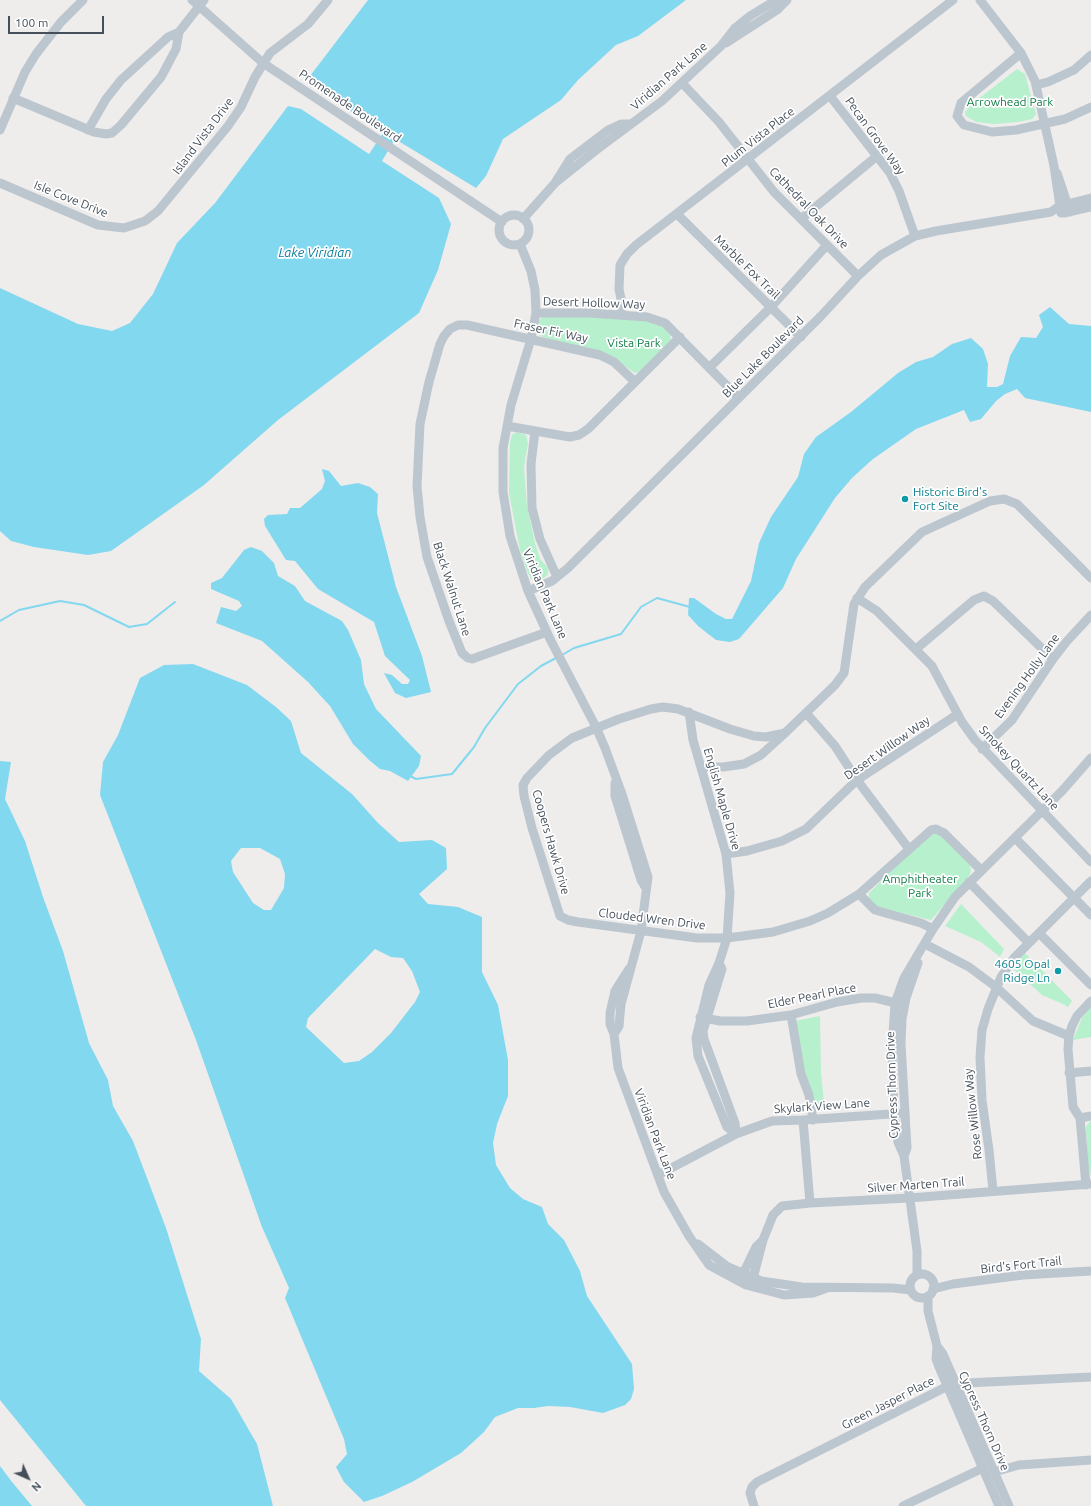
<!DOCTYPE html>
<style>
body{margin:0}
#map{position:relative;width:1091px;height:1506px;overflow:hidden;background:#efecec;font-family:Ubuntu,sans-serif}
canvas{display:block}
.north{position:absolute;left:8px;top:1458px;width:40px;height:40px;-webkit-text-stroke:3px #fff;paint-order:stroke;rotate:135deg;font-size:11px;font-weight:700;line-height:16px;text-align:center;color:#444f5a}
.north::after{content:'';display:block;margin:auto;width:14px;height:18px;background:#444f5a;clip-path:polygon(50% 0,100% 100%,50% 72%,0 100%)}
.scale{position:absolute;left:8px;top:16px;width:96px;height:18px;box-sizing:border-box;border:2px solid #444f5a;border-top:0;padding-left:5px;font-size:12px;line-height:14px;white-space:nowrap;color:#444f5a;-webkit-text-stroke:3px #fff;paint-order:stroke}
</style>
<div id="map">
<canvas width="1091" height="1506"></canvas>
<div class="north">N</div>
<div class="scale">100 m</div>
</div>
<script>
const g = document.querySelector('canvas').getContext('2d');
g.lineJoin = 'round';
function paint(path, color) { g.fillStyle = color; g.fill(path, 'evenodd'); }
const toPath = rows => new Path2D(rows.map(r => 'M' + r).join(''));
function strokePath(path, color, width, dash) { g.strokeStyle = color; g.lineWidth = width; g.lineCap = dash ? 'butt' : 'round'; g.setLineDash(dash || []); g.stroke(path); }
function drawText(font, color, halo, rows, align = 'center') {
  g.font = font + ' Ubuntu,sans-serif'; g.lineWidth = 3.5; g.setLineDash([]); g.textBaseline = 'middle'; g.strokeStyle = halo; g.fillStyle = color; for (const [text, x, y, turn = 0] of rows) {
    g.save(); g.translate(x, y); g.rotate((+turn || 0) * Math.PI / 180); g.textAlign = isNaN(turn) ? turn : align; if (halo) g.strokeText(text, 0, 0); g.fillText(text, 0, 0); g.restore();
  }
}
const green = toPath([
 [1017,69,1025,74,1036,114,1035,116,1032,119,1018,122,994,124,976,122,966,116,965,112,973,103],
 [546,315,649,320,664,327,670,334,671,341,645,369,635,373,625,366,580,347,542,337,537,331,539,320],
 [516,432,526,435,528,443,524,467,527,506,535,543,540,559,548,568,548,574,543,579,536,581,531,579,527,571,520,550,509,493,510,442,512,435],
 [930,833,940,834,970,865,971,870,970,875,931,920,878,907,869,898,869,893],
 [961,904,1004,949,1000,957,981,942,945,926],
 [1025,953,1072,1001,1068,1007,1063,1004,1042,995,1012,968],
 [1091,1007,1091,1037,1073,1040,1082,1018],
 [820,1016,821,1072,824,1103,809,1104,790,1022],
 [1091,1120,1091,1176,1088,1165,1086,1127]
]);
const water = toPath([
 [368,0,686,0,638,36,616,45,578,80,561,100,503,139,486,176,476,188,395,139,382,161,439,198,451,224,438,270,419,313,278,420,204,485,111,551,88,555,34,547,11,541,0,531,0,288,78,324,112,331,130,323,153,294,177,243,215,203,288,106,301,109,369,154,383,133,316,88,310,76],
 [1050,307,1069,324,1091,326,1091,412,1025,398,1017,389,1005,394,996,401,981,419,970,422,964,410,916,429,873,459,852,478,835,498,796,559,783,588,739,639,730,642,716,640,698,626,688,615,689,598,694,598,716,614,726,619,732,619,751,581,759,543,771,517,798,477,804,454,816,437,851,412,898,373,916,362,933,357,952,344,971,338,983,349,988,364,987,387,997,387,1003,384,1010,356,1021,337,1036,338,1043,327,1039,315],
 [322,469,329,471,341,486,358,483,370,487,378,494,377,513,396,587,422,656,431,692,406,698,395,693,384,673,392,675,402,684,408,684,410,680,385,656,374,622,318,589,295,561,286,560,265,526,264,519,268,515,287,514,290,508,300,508,322,489,325,481],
 [251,547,262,551,274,563,278,576,295,586,305,601,342,621,348,630,361,660,364,684,376,709,421,756,419,766,408,781,390,771,380,769,369,760,353,744,330,706,308,682,262,641,216,623,221,607,236,611,242,606,239,601,211,589,211,583,222,578,244,550],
 [193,664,247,685,276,707,291,721,301,753,352,794,378,823,399,842,432,840,446,848,447,869,419,894,428,904,458,907,482,917,482,972,498,1005,508,1060,508,1096,497,1124,493,1143,496,1165,510,1188,523,1199,542,1207,548,1224,564,1240,580,1271,587,1296,632,1364,634,1389,631,1399,625,1405,603,1413,570,1407,548,1406,534,1408,518,1408,495,1417,484,1432,461,1453,412,1482,382,1496,364,1502,344,1482,336,1467,347,1454,344,1439,285,1298,289,1288,262,1227,196,1040,100,795,103,762,118,735,140,678,164,665],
 [241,848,260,848,280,859,285,874,284,888,271,910,264,910,253,903,233,872,231,861],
 [375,949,391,957,403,958,412,971,420,992,415,1002,391,1033,372,1052,359,1061,344,1063,306,1027,308,1018],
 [0,761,11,762,5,799,25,841,43,897,63,951,89,1043,108,1080,113,1106,133,1141,166,1228,201,1339,199,1371,231,1399,257,1444,273,1506,86,1506,0,1400],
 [0,1466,12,1482,32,1506,0,1506]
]);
const stream = toPath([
 [0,621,19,610,60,601,84,605,129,627,147,624,175,602],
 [562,655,574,648,621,634,641,607,657,598,690,607],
 [410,776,416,779,452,774,474,747,485,728,518,684,541,666,556,658]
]);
const minor = toPath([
 [192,0,263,63,502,222],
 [980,0,1021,53,1035,81,1054,166,1061,213],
 [726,43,777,10,787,0],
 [1021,53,961,103,957,116,964,125,992,132,1016,130,1065,119,1091,107],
 [682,83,719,122,774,192,858,276],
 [1036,85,1048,82,1074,70,1091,55],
 [830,96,890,173,899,191,915,236],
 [13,98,94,132,106,134,112,133,121,125,161,77,176,49,179,32],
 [0,130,25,72,36,54,61,22,83,0],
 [88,130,106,99,121,80,168,37,179,32,204,0],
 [1057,173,1070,212],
 [0,183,98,225,124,228,145,221,158,211,228,126,241,107,255,77,270,53,308,24,328,0],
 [555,183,595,151,662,101,721,46,735,28,750,16,773,2,783,0],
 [1064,213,1091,207],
 [677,214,801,337],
 '499 230a15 15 0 1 1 30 0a15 15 0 1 1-30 0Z',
 [523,219,555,183,570,159,608,130,621,124,631,124],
 [801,219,877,156],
 [520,244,531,271,535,290,536,313,531,339,511,405,503,448,503,492,510,536,528,591,551,641,596,727,605,748,622,794,648,877,641,931,621,1004,619,1026,614,1034],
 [536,313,589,313,647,317,665,323,739,398],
 [620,315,622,304,619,289,620,265,627,254,636,245,953,0],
 [709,368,771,307,827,245],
 [507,426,570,437,579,435,588,429,680,337],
 [535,431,531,464,532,508,540,539,557,577],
 [528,591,552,581,568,568,821,316,858,276,881,255,915,236,936,231,1051,212,1059,206,1091,198],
 [857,598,877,611,932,666,962,722,975,740,1091,862],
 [547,632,472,659,468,658,462,653,449,621,427,557,420,517,417,486,420,424,429,382,440,344,444,336,450,329,458,325,467,325,600,355,614,362,635,382],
 [916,649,974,600,984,596,993,601,1053,659],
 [689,712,693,740,726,854,730,893,727,938,719,963,709,985,696,1038,698,1056,727,1127,736,1134],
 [807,714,835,746,857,780,909,849],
 [982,749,1012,720,1053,659,1067,641,1091,615],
 [701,767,723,767,744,764,761,755,784,734],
 [615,783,615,796,641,880,646,888],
 [1015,838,1091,915],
 [726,854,747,851,782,841,806,829,857,780,958,714],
 [981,870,944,833,936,829,931,830,859,894,828,913,810,921,773,932,727,938,697,938,578,922,568,920,560,916,532,828,524,796,523,785,527,778,549,755,572,738,619,719,651,709,663,707,678,709,730,729,754,736,766,737,785,733,835,685,844,673,854,604,865,587,922,532,990,501,1004,499,1017,504,1091,578],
 [969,882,1028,942],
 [859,894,875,910,921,923,933,929],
 [1039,933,1091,985],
 [925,944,969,967,996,987,1033,1021,1069,1036],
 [720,965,722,969,703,1031,704,1039,735,1123,736,1134],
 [629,969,615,991,610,1013,610,1024,614,1034,618,1068,664,1192,689,1236,709,1265,746,1285,784,1295,813,1293,827,1288],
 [791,1015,801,1074,809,1095,813,1120],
 [700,1017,720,1021,747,1021,791,1015,837,1002,861,998,875,998,900,1004],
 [1069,1073,1091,1071],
 [1080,1118,1091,1116],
 [803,1120,810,1203],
 [904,1156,907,1148,901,1044,902,1019,906,998,918,963],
 [658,1175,736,1134,772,1121,803,1120,905,1113],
 [1086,1185,1080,1118,1073,1107,1068,1049,1069,1036,1072,1026,1077,1016,1091,1001],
 [993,1191,989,1150,982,1100,980,1057,982,1030,988,1009,1001,977,1014,958,1091,881],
 [698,1244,728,1267,761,1281,802,1287,893,1288,911,1290],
 '910 1286a12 12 0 1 1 24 0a12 12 0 1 1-24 0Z',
 [917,1275,917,1251,904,1156,898,1142,894,1114,892,1048,895,1003,904,978,933,929,955,897,1062,791,1091,758],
 [740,1280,756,1247,762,1241],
 [751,1286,763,1240,773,1215,782,1206,810,1203,909,1198,1091,1184],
 [933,1289,953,1284,1023,1275,1091,1271],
 [928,1296,928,1311,937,1346,936,1359,939,1367,999,1506],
 [937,1346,943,1354,1009,1506],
 [994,1472,1019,1465,1091,1460],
 [754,1506,750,1493,752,1487,757,1482,944,1388,967,1383,1091,1377],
 [903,1506,983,1468]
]);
const markers = [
 [905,499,4,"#0f9aa8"],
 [1058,971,4,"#0f9aa8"]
];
const streetNames = [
 ["Viridian Park Lane",669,76,-41],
 ["Promenade Boulevard",350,106,34],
 ["Island Vista Drive",203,136,-53],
 ["Pecan Grove Way",875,136,54],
 ["Plum Vista Place",758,137,-38],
 ["Isle Cove Drive",71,199,22],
 ["Cathedral Oak Drive",809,208,46],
 ["Marble Fox Trail",747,267,44],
 ["Desert Hollow Way",594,303,2],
 ["Fraser Fir Way",551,331,12],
 ["Blue Lake Boulevard",763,357,-45],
 ["Black Walnut Lane",452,589,72],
 ["Viridian Park Lane",545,594,67],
 ["Evening Holly Lane",1027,676,-54],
 ["Desert Willow Way",887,748,-35],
 ["Smokey Quartz Lane",1019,768,47],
 ["English Maple Drive",722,799,74],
 ["Coopers Hawk Drive",551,842,74],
 ["Clouded Wren Drive",652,919,7],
 ["Elder Pearl Place",812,996,-11],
 ["Cypress Thorn Drive",892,1085,-92],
 ["Skylark View Lane",822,1106,-4],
 ["Rose Willow Way",973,1114,-96],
 ["Viridian Park Lane",655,1134,69],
 ["Silver Marten Trail",916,1185,-4],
 ["Bird's Fort Trail",1021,1265,-6],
 ["Green Jasper Place",888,1403,-27],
 ["Cypress Thorn Drive",984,1421,66]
];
const parkNames = [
 ["Arrowhead Park",1010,102],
 ["Vista Park",634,343],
 ["Amphitheater",920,879],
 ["Park",920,893]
];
const cultureNames = [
 ["Historic Bird's",913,492],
 ["Fort Site",913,506],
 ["4605 Opal",1050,964,"right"],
 ["Ridge Ln",1050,978,"right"]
];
const waterNames = [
 ["Lake Viridian",315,253]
];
paint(green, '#b7f0cd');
paint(water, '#82d8ef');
strokePath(stream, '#82d8ef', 2);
strokePath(minor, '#bcc6cf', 9);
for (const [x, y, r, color] of markers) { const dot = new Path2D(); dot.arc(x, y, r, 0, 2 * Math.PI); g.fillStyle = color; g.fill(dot); strokePath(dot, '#fff', 1.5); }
drawText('12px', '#444f5a', '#fff', streetNames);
drawText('12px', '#137d48', '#fff', parkNames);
drawText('12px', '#0d838f', '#fff', cultureNames, 'left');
drawText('italic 13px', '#087c9b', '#fff', waterNames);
</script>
